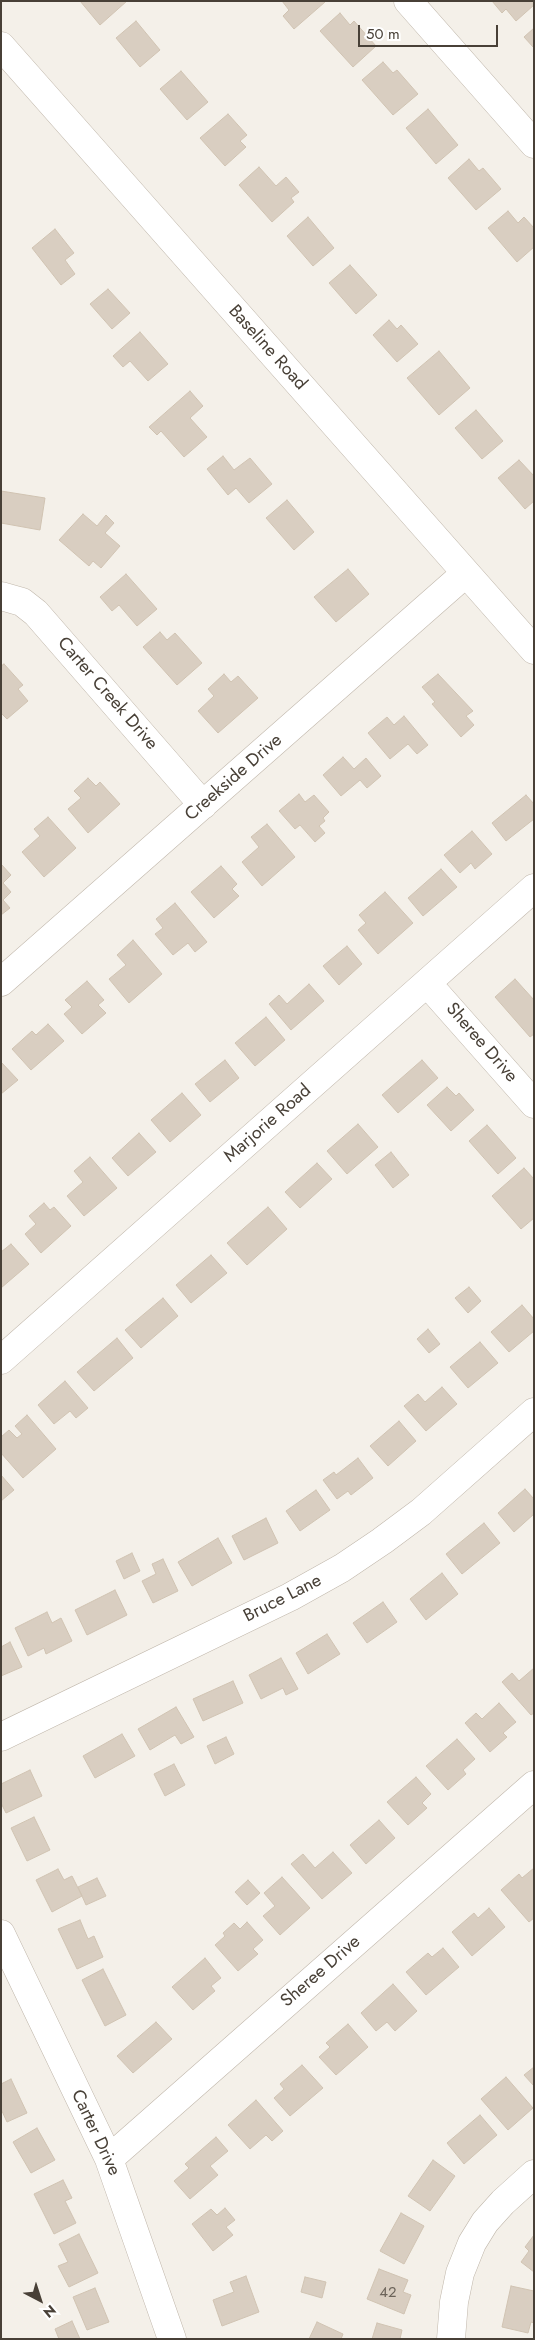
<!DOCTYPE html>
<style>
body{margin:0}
#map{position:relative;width:535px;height:2340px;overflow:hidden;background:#f4f0e9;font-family:Jost,sans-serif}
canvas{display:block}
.frame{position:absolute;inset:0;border:2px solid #484037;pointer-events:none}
.north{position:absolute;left:15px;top:2275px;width:50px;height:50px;-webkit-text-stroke:4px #fff;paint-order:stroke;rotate:140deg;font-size:14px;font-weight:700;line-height:20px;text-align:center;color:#484037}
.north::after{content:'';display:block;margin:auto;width:18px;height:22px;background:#484037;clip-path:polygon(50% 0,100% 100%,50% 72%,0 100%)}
.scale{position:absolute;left:358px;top:25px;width:140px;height:22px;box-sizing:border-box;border:2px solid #484037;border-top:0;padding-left:6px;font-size:15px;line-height:18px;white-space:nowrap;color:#484037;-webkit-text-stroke:4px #fff;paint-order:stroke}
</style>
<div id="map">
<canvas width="535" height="2340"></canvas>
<div class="frame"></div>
<div class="north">N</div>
<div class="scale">50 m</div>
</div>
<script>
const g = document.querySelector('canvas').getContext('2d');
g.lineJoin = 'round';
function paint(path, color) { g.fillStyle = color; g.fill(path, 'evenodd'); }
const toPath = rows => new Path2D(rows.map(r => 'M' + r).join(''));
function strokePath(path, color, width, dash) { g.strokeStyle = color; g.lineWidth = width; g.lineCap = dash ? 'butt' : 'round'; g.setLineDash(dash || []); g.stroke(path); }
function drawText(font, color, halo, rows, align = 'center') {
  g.font = font + ' Jost,sans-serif'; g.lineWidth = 4; g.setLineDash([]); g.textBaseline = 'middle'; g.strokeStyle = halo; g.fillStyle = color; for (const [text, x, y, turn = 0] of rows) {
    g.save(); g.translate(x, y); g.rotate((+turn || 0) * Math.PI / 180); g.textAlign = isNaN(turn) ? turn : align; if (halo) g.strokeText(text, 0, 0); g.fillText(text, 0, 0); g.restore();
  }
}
const building = toPath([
 [80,1,127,1,100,25,80,1],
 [282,1,324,1,325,2,294,29,283,16,289,10,282,1],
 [492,1,534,1,534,5,516,21,506,9,502,13,492,1],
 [340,13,350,25,354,21,376,46,353,67,320,31,340,13],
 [136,21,160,50,140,67,116,38,136,21],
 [534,28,534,48,524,37,534,28],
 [383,62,393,73,397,70,418,94,393,115,362,80,383,62],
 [181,71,208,102,187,120,160,89,181,71],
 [428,109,458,145,436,164,406,128,428,109],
 [228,114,247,135,240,141,246,147,225,166,200,138,228,114],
 [469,159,479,171,483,168,501,189,476,210,448,178,469,159],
 [259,167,276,186,286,177,299,192,291,198,294,202,272,222,239,185,259,167],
 [508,211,518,223,524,217,534,228,534,247,517,262,488,228,508,211],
 [308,217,334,248,313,266,287,236,308,217],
 [55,229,74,253,65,260,75,274,61,285,32,248,55,229],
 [350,265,377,295,356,314,329,283,350,265],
 [108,289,130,313,112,329,90,304,108,289],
 [389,320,397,329,401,325,418,344,397,362,373,335,389,320],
 [140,332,168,364,148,381,130,361,123,367,113,356,140,332],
 [439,351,470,388,439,415,407,378,439,351],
 [190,391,203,406,190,418,207,437,184,457,161,431,157,435,149,427,190,391],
 [476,410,503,441,482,459,455,428,476,410],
 [223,456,234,470,250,458,272,484,249,503,236,488,228,495,207,469,223,456],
 [519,460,534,476,534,501,525,509,498,478,519,460],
 [1,491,45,498,40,530,1,523,1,491],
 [287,500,314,532,294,550,266,518,287,500],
 [83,514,97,526,106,515,114,523,105,533,120,546,101,568,93,561,89,566,59,540,83,514],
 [348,569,369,594,336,622,314,597,348,569],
 [126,574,157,609,137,626,119,605,112,611,100,597,126,574],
 [160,632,167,640,175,633,202,663,177,685,143,647,160,632],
 [4,664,23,685,18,689,28,701,7,719,1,713,1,666,4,664],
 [224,674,231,682,238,676,258,698,218,733,198,711,214,696,208,689,224,674],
 [438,674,473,711,466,716,474,725,461,737,432,704,435,702,422,687,438,674],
 [404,716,428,745,417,754,408,744,390,759,368,733,387,717,394,725,404,716],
 [343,757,354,769,366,758,381,776,367,788,360,780,341,796,323,775,343,757],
 [88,778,96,786,100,782,120,804,88,833,68,809,81,798,74,791,88,778],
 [299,794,305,802,314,795,329,812,323,818,325,821,319,826,325,833,315,842,300,825,295,829,279,811,299,794],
 [526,795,534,804,534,819,506,841,492,823,526,795],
 [48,817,76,848,44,877,22,852,40,836,34,829,48,817],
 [267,824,295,857,262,886,242,862,259,847,251,837,267,824],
 [472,831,492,854,475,869,471,863,460,873,444,855,472,831],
 [1,864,11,875,3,883,11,892,3,900,10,908,1,915,1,864],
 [221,866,237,884,232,889,239,896,214,918,191,892,221,866],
 [441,869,457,887,423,916,408,898,441,869],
 [385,892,413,923,378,954,358,930,366,923,359,915,385,892],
 [175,903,207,942,195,952,188,943,173,955,155,934,163,928,156,919,175,903],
 [133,940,162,974,129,1003,109,979,126,965,117,955,133,940],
 [347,946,362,964,339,985,323,966,347,946],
 [515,979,534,1000,534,1034,530,1037,495,997,515,979],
 [87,981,104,1000,98,1005,106,1013,82,1034,64,1014,72,1007,65,1000,87,981],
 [309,984,324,1001,291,1030,269,1004,279,995,287,1004,309,984],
 [266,1017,285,1040,255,1066,235,1043,266,1017],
 [48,1024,64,1041,31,1070,12,1049,32,1031,36,1035,48,1024],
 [225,1060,239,1078,210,1102,195,1084,225,1060],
 [422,1060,438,1078,398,1113,382,1095,422,1060],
 [1,1062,18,1080,1,1094,1,1062],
 [447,1087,456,1096,459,1093,474,1110,451,1131,427,1105,447,1087],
 [182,1093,201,1115,170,1142,151,1120,182,1093],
 [358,1124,378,1147,347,1174,327,1151,358,1124],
 [487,1125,516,1158,498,1174,469,1141,487,1125],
 [139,1133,156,1152,128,1176,112,1158,139,1133],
 [391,1152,409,1175,393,1188,375,1165,391,1152],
 [90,1157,117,1188,84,1216,67,1196,83,1182,74,1171,90,1157],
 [317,1163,332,1179,300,1208,285,1192,317,1163],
 [524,1168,534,1179,534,1218,521,1229,492,1196,524,1168],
 [44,1203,50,1210,54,1207,71,1226,41,1253,25,1234,36,1224,29,1216,44,1203],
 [268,1207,287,1229,247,1265,227,1243,268,1207],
 [11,1244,29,1264,1,1288,1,1252,11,1244],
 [211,1255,227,1273,191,1303,176,1285,211,1255],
 [469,1287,481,1301,468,1313,455,1298,469,1287],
 [163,1298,178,1316,141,1348,125,1330,163,1298],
 [522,1305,534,1319,534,1331,509,1352,491,1332,522,1305],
 [428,1329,440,1344,429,1353,417,1339,428,1329],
 [117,1338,133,1358,94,1391,77,1372,117,1338],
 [480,1342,498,1363,468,1388,450,1367,480,1342],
 [65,1381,88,1408,76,1418,70,1411,54,1424,38,1405,65,1381],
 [442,1387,457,1404,426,1431,404,1406,418,1394,425,1402,442,1387],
 [27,1415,56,1449,23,1478,1,1453,1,1437,9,1430,17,1438,22,1434,15,1426,27,1415],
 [399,1421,416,1441,388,1466,370,1446,399,1421],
 [358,1458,373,1478,351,1495,348,1491,337,1499,323,1480,334,1472,336,1475,358,1458],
 [1,1475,14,1490,1,1501,1,1475],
 [525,1489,534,1499,534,1514,514,1532,498,1513,525,1489],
 [316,1490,330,1510,300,1531,286,1511,316,1490],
 [266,1518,278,1543,244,1560,232,1536,266,1518],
 [484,1523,500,1543,462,1574,446,1554,484,1523],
 [218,1538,232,1563,192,1586,178,1562,218,1538],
 [132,1553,140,1571,124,1579,116,1561,132,1553],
 [163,1559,178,1591,153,1603,142,1581,156,1574,152,1564,163,1559],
 [442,1573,458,1594,426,1620,410,1599,442,1573],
 [115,1590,127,1615,87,1635,75,1610,115,1590],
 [383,1602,397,1622,367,1643,353,1623,383,1602],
 [47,1612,52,1623,61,1618,72,1641,46,1654,44,1648,28,1656,15,1628,47,1612],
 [327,1634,340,1654,308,1674,296,1653,327,1634],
 [10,1642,22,1667,1,1676,1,1647,10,1642],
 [281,1658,298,1689,286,1695,283,1688,261,1699,249,1675,281,1658],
 [534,1668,534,1713,531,1715,502,1682,512,1673,519,1681,534,1668],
 [233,1681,243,1703,203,1721,193,1699,233,1681],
 [499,1703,516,1722,503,1733,507,1737,490,1752,465,1723,476,1713,482,1719,499,1703],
 [176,1707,194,1737,181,1744,175,1735,150,1750,138,1729,176,1707],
 [122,1734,135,1756,95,1778,83,1756,122,1734],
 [226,1737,234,1754,215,1764,207,1746,226,1737],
 [457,1739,475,1759,463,1770,466,1774,448,1790,426,1766,457,1739],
 [174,1764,185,1785,165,1796,154,1774,174,1764],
 [30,1770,42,1796,6,1813,1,1803,1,1784,30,1770],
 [416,1777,431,1794,422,1803,427,1808,408,1825,387,1802,416,1777],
 [34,1817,50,1850,27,1861,11,1828,34,1817],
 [379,1820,395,1838,366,1864,350,1845,379,1820],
 [333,1852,352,1873,322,1899,291,1864,303,1854,315,1868,333,1852],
 [534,1868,534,1918,529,1922,501,1890,519,1874,522,1878,534,1868],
 [58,1869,64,1880,72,1876,82,1896,52,1912,36,1880,58,1869],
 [282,1877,310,1908,280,1935,263,1916,275,1906,264,1893,282,1877],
 [97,1878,106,1896,86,1905,78,1887,97,1878],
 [248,1880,260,1893,247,1905,235,1892,248,1880],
 [489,1908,505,1927,472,1956,452,1932,474,1913,478,1918,489,1908],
 [80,1920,88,1939,94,1936,103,1957,77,1969,58,1929,80,1920],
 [247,1922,263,1940,253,1949,258,1954,238,1971,215,1945,225,1936,223,1933,234,1923,240,1929,247,1922],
 [443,1948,459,1967,426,1995,406,1972,428,1953,432,1957,443,1948],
 [205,1958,221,1978,211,1986,215,1991,193,2010,172,1987,205,1958],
 [103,1969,126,2015,105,2026,82,1980,103,1969],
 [393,1984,417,2011,395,2031,387,2022,376,2031,361,2013,393,1984],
 [156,2022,172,2039,133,2073,117,2056,156,2022],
 [348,2024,368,2047,336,2075,319,2057,330,2047,326,2043,348,2024],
 [302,2065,323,2088,290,2116,274,2098,284,2089,280,2084,302,2065],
 [534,2067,534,2086,524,2075,534,2067],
 [506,2077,533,2108,508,2130,481,2099,506,2077],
 [11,2079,27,2113,7,2122,1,2109,1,2084,11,2079],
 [256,2100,283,2131,272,2141,266,2135,250,2149,228,2125,256,2100],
 [480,2115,497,2135,464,2164,447,2143,480,2115],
 [37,2128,55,2160,31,2173,13,2142,37,2128],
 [216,2137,228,2151,210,2166,218,2175,190,2199,174,2181,189,2168,185,2164,216,2137],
 [433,2160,455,2176,430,2211,408,2196,433,2160],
 [63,2180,72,2198,65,2201,76,2223,54,2234,34,2194,63,2180],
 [225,2208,235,2220,226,2227,233,2235,213,2251,192,2224,211,2209,217,2215,225,2208],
 [401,2213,424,2226,404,2264,380,2251,401,2213],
 [79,2234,98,2273,69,2287,58,2266,68,2262,59,2244,79,2234],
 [534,2235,534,2272,521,2262,529,2251,525,2247,534,2235],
 [379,2269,408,2280,403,2292,411,2295,404,2314,367,2299,379,2269],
 [246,2276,259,2312,222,2326,213,2300,234,2292,230,2282,246,2276],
 [305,2277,326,2282,322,2298,301,2292,305,2277],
 [511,2286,534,2291,534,2323,531,2322,528,2333,502,2327,511,2286],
 [95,2288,109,2322,87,2330,73,2297,95,2288],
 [72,2321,80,2339,59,2339,55,2329,72,2321],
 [317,2322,343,2334,341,2339,309,2339,317,2322],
 [377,2323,402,2330,400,2339,372,2339,377,2323]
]);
const minor = toPath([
 [408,1,534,144],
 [1,46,534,650],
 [1,596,22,602,36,613,203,805],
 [1,982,466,573],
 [427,983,534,1104],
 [1,1360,534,888],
 [1,1737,290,1597,342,1568,382,1541,421,1512,534,1412],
 [1,1934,109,2159,172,2339],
 [109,2159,534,1785],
 [451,2339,454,2302,460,2273,472,2243,485,2222,503,2202,534,2174]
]);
const numberNames = [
 ["42",388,2293]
];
const streetNames = [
 ["Baseline Road",267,348,48],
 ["Carter Creek Drive",107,694,49],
 ["Creekside Drive",234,778,-41],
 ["Sheree Drive",481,1043,49],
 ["Marjorie Road",268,1124,-41],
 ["Bruce Lane",283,1599,-27],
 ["Sheree Drive",321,1972,-41],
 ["Carter Drive",95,2133,65]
];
paint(building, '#d9cec1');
strokePath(building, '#d0c3b2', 1);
strokePath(minor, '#c0b7ab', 29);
strokePath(minor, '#fff', 28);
drawText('15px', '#6c645a', null, numberNames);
drawText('18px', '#484037', '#fff', streetNames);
</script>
